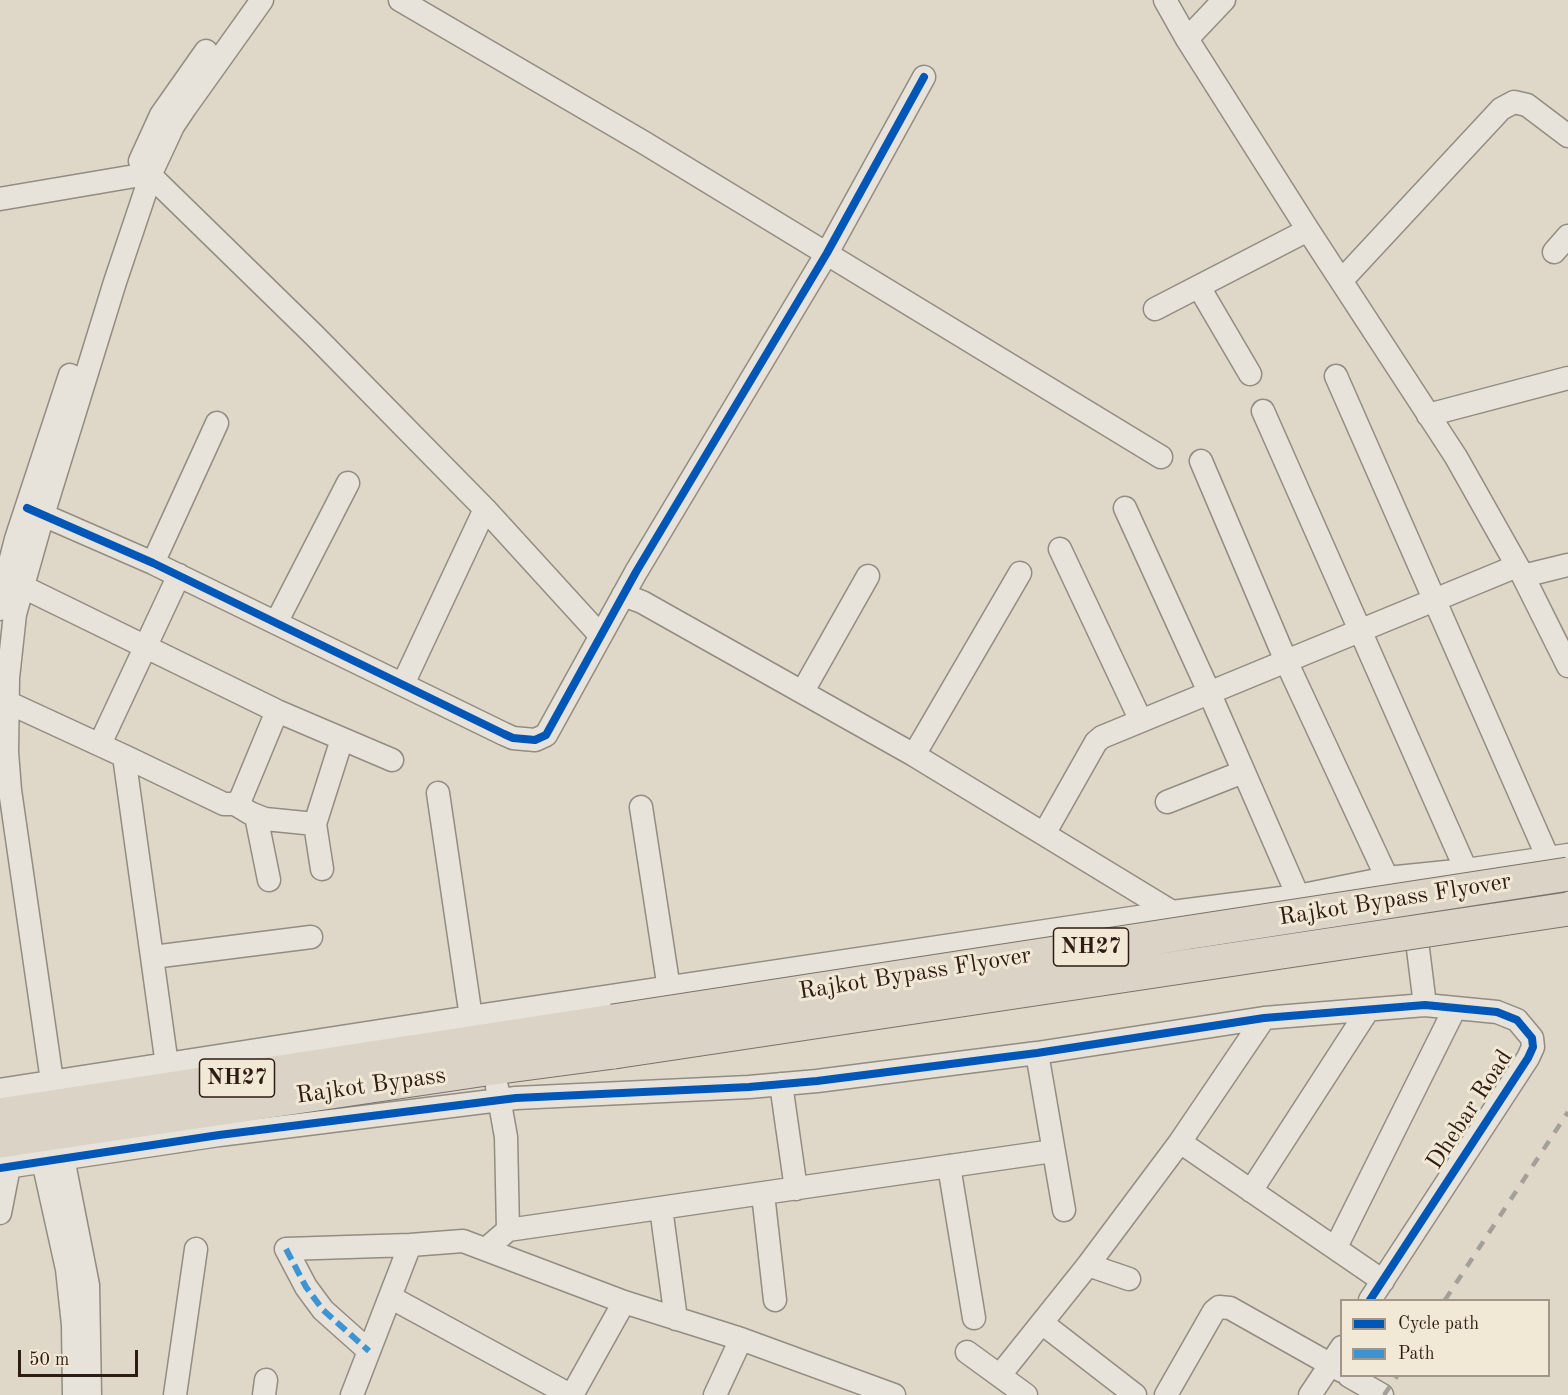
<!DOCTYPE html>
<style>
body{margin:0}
#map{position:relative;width:1568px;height:1395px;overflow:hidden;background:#dfd8c8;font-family:"Old Standard TT",serif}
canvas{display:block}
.legend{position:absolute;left:1340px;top:1299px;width:210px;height:78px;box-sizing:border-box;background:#f1e8d5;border:2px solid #a39688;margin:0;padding:8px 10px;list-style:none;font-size:18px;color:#2e1b14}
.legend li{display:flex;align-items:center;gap:12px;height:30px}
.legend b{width:30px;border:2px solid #a39688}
.scale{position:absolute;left:18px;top:1350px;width:120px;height:27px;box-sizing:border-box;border:3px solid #2e1b14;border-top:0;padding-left:8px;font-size:18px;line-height:21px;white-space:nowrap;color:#2e1b14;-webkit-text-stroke:4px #f1e8d5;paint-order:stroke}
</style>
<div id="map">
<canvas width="1568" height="1395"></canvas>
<ul class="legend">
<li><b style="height:8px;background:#0057b8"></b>Cycle path</li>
<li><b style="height:8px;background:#3c94d3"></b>Path</li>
</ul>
<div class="scale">50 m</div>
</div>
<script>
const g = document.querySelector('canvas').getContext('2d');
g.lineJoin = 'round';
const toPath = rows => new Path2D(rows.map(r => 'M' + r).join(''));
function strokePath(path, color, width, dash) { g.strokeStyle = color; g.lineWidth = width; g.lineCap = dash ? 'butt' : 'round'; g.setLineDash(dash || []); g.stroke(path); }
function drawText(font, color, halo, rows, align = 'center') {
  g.font = font + ' "Old Standard TT",serif'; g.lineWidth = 6; g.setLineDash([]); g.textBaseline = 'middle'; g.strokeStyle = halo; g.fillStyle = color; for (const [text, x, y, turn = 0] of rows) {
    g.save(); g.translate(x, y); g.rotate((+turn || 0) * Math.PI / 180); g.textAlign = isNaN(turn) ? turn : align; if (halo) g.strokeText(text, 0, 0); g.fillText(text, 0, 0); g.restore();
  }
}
const minor = toPath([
 [400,0,643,142,1161,457],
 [1165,0,1187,39,1308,230,1456,457,1523,576,1568,666],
 [1187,39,1224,0],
 [140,161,161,115,206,51],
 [151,176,314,335,485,509,600,635],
 [0,199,135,176],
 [1554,252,1568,236],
 [1342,280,1501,109,1514,102,1527,105,1568,136],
 [1199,287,1250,374],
 [1155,309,1308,230],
 [1336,376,1548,858],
 [1263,411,1466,870],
 [1428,415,1568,378],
 [1201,461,1286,661,1387,878],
 [27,508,153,563,504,734,513,738,535,740,546,735,636,572,827,253,924,77],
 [1125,508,1209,692,1298,896],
 [1060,549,1141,721],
 [153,563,217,423],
 [1523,576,1568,565],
 [9,580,277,711,392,760],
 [623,595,642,602,914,755,1172,912],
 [0,609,6,578,16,539,70,375],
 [276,623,348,483],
 [403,684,485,509],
 [803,691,868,576],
 [7,702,124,756,167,1065],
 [100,744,179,575],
 [914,755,1020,573],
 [124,756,224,804,235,804,241,798,277,711],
 [438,793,473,1031],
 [1167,802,1243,772],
 [235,804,250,813,265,819,315,824],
 [641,807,669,989],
 [256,816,269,880],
 [1044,834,1096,742,1102,737,1517,566],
 [322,869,315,824,342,739],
 [1414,917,1425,1005],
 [153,957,311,937],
 [1037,1053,1064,1210],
 [52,1081,10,790,7,752,8,678,15,614,43,515,115,282,153,169,173,126,185,108,262,0],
 [781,1084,796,1189],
 [497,1087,506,1137,508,1230],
 [0,1090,470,1017,1172,912,1298,896,1387,878,1466,870,1568,855],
 [1180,1142,1383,1281],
 [63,1158,88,1285,90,1395],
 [43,1161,67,1269,73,1325,74,1395],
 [949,1166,974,1318],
 [0,1168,219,1135,516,1098,749,1087,817,1081,1037,1053,1264,1018,1425,1005,1497,1012,1517,1020,1532,1038,1533,1047,1528,1058,1370,1300],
 [1251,1191,1368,1010],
 [763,1194,775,1300],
 [661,1208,676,1319],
 [0,1213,9,1167],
 [1336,1247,1455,1008],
 [486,1249,508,1230,1053,1151],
 [1088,1265,1129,1279],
 [390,1297,570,1395],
 [1042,1323,1135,1395],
 [369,1351,323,1310,306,1287,286,1249,410,1245,463,1241,624,1302,741,1339,894,1395],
 [967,1352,1026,1395],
 [1000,1375,1088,1265,1180,1142,1264,1018],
 [1349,1376,1382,1395],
 [175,1395,196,1249],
 [264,1395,266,1380],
 [352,1395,410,1245],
 [572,1395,624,1302],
 [715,1395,741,1339],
 [1166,1395,1214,1311,1219,1307,1230,1308,1342,1371],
 [1310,1395,1342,1347]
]);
const highway = toPath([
 [0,1115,613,1021],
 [0,1141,493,1068,614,1052]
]);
const rail = toPath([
 [1445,1300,1568,1112],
 [1384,1395,1397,1376]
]);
const highwayBridge = toPath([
 [613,1021,1568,874],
 [614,1052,1568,909]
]);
const quiet = toPath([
 [286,1249,306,1287,323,1310,369,1351]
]);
const cycleway = toPath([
 [27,508,153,563,504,734,513,738,535,740,546,735,636,572,827,253,924,77],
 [0,1168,219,1135,516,1098,749,1087,817,1081,1037,1053,1264,1018,1425,1005,1497,1012,1517,1020,1532,1038,1533,1047,1528,1058,1370,1300]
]);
const shields = [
 [1091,947,75],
 [237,1078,75]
];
const shieldNames = [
 ["NH27",1091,947],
 ["NH27",237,1078]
];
const streetNames = [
 ["Rajkot Bypass Flyover",1395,900,-9],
 ["Rajkot Bypass Flyover",915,974,-9],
 ["Rajkot Bypass",371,1086,-8],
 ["Dhebar Road",1470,1110,-57]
];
strokePath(minor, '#928c82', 25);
strokePath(highway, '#797269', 35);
strokePath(minor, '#e7e3db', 22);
strokePath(highway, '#dad3c6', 33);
strokePath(rail, '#a4a099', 4.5, [10, 10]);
strokePath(highwayBridge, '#797269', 35, []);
strokePath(highwayBridge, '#dad3c6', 33);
strokePath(quiet, '#3c94d3', 6, [12, 6]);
strokePath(cycleway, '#0057b8', 8);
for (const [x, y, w] of shields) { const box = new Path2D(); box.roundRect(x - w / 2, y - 19, w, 38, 4.5); g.fillStyle = '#f1e8d5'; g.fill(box); strokePath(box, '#2e1b14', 1.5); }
drawText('bold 22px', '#2e1b14', null, shieldNames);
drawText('24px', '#2e1b14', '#f1e8d5', streetNames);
</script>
